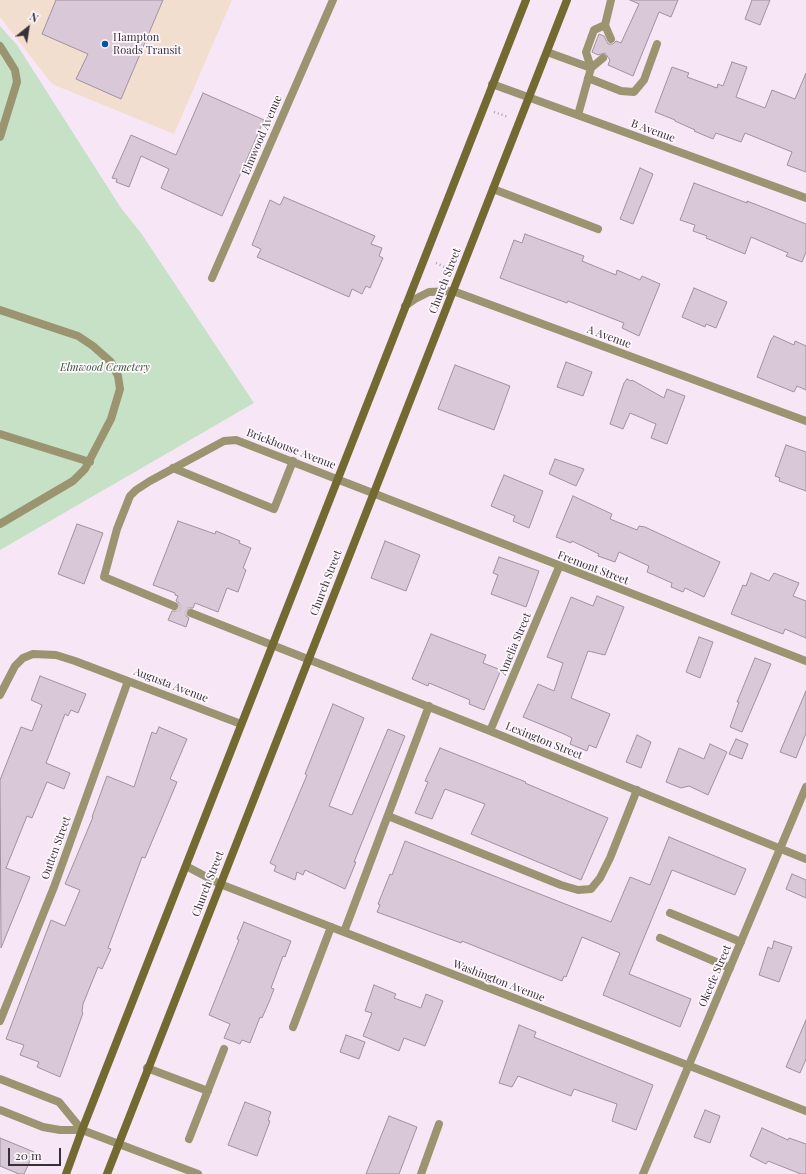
<!DOCTYPE html>
<style>
body{margin:0}
#map{position:relative;width:806px;height:1174px;overflow:hidden;background:#f7e6f5;font-family:"Playfair Display",serif}
canvas{display:block}
.north{position:absolute;left:8px;top:8px;width:40px;height:40px;-webkit-text-stroke:3px #fef7fd;paint-order:stroke;rotate:30deg;font-size:11px;font-weight:700;line-height:16px;text-align:center;color:#373137}
.north::after{content:'';display:block;margin:auto;width:14px;height:18px;background:#373137;clip-path:polygon(50% 0,100% 100%,50% 72%,0 100%)}
.scale{position:absolute;left:8px;top:1148px;width:53px;height:18px;box-sizing:border-box;border:2px solid #373137;border-top:0;padding-left:5px;font-size:12px;line-height:14px;white-space:nowrap;color:#373137;-webkit-text-stroke:3px #fef7fd;paint-order:stroke}
</style>
<div id="map">
<canvas width="806" height="1174"></canvas>
<div class="north">N</div>
<div class="scale">20 m</div>
</div>
<script>
const g = document.querySelector('canvas').getContext('2d');
g.lineJoin = 'round';
function paint(path, color) { g.fillStyle = color; g.fill(path, 'evenodd'); }
const toPath = rows => new Path2D(rows.map(r => 'M' + r).join(''));
function strokePath(path, color, width, dash) { g.strokeStyle = color; g.lineWidth = width; g.lineCap = dash ? 'butt' : 'round'; g.setLineDash(dash || []); g.stroke(path); }
function drawText(font, color, halo, rows, align = 'center') {
  g.font = font + ' "Playfair Display",serif'; g.lineWidth = 3.5; g.setLineDash([]); g.textBaseline = 'middle'; g.strokeStyle = halo; g.fillStyle = color; for (const [text, x, y, turn = 0] of rows) {
    g.save(); g.translate(x, y); g.rotate((+turn || 0) * Math.PI / 180); g.textAlign = isNaN(turn) ? turn : align; if (halo) g.strokeText(text, 0, 0); g.fillText(text, 0, 0); g.restore();
  }
}
const commercial = toPath([
 [0,0,232,0,174,134,52,84,0,17]
]);
const green = toPath([
 [0,26,17,45,121,208,141,233,254,403,0,550]
]);
const building = toPath([
 [56,0,163,0,121,99,76,79,88,54,42,34,56,0],
 [630,0,678,0,671,17,659,12,633,76,608,65,610,60,605,53,598,55,592,52,599,34,604,36,608,44,613,44,616,41,621,43,639,4,630,0],
 [752,0,770,0,760,25,745,19,752,0],
 [732,62,747,67,736,97,765,108,772,90,795,99,806,73,806,172,787,165,792,152,745,133,741,142,716,133,713,139,694,131,695,130,675,121,675,120,655,112,672,67,689,73,687,77,717,88,718,84,723,86,732,62],
 [203,93,264,120,222,216,161,188,169,169,141,156,129,187,116,182,117,179,112,178,131,135,176,155,203,93],
 [640,168,653,174,633,224,620,219,640,168],
 [694,183,747,203,747,201,806,224,806,252,802,262,786,256,788,253,751,237,745,254,706,238,707,236,693,231,695,225,680,220,694,183],
 [284,197,375,236,371,244,382,248,379,256,383,258,370,288,366,286,362,294,352,289,349,297,257,257,261,249,252,245,270,200,280,205,284,197],
 [525,234,584,256,582,261,616,275,617,270,640,280,642,276,660,284,639,336,622,328,624,323,568,301,567,303,500,278,514,240,522,243,525,234],
 [694,288,727,302,716,328,706,324,705,327,682,317,694,288],
 [774,336,794,345,795,341,806,346,806,390,797,386,794,392,757,377,771,340,774,336],
 [566,362,592,372,583,396,557,387,566,362],
 [455,365,510,386,494,430,438,409,455,365],
 [627,379,631,381,632,380,664,398,667,389,685,396,667,444,651,438,656,424,630,413,623,429,610,424,624,383,627,379],
 [786,445,806,452,806,491,779,481,780,478,775,476,786,445],
 [555,459,584,469,576,486,549,474,555,459],
 [504,475,543,491,529,528,513,521,515,516,491,506,504,475],
 [573,496,612,514,610,519,637,530,639,526,645,527,720,562,704,597,685,588,683,592,671,587,672,583,647,572,649,566,619,552,615,562,598,556,599,554,572,541,571,543,556,537,573,496],
 [178,521,215,534,216,531,240,541,239,543,251,548,243,568,246,570,238,592,227,588,218,612,195,603,193,608,188,608,186,611,186,616,189,618,186,627,168,620,172,611,177,611,179,608,179,603,176,601,178,596,175,595,175,593,153,585,178,521],
 [77,524,103,533,84,584,58,574,77,524],
 [385,541,420,555,406,591,371,578,385,541],
 [499,557,539,571,526,607,491,594,498,575,493,573,499,557],
 [751,573,769,581,774,573,799,583,793,596,806,601,806,638,785,629,783,634,731,614,743,585,746,586,751,573],
 [597,596,624,607,605,655,588,651,571,698,610,714,596,748,589,745,587,751,570,744,572,738,564,734,523,717,538,684,554,691,563,663,547,657,571,597,593,606,597,596],
 [431,634,486,655,483,663,501,670,484,710,469,704,470,700,429,683,428,686,412,679,431,634],
 [699,637,713,642,700,678,686,672,699,637],
 [755,658,771,664,742,732,730,727,739,702,737,702,755,658],
 [40,676,86,694,78,713,71,710,68,716,65,714,46,763,70,773,64,789,47,782,32,818,27,816,6,868,30,877,1,948,0,780,21,727,32,731,42,705,31,700,40,676],
 [806,691,806,733,796,758,780,752,806,691],
 [333,704,364,718,329,806,352,815,388,729,405,736,354,862,356,862,345,889,305,870,303,875,297,872,295,880,274,871,276,866,270,863,307,775,305,774,333,704],
 [159,727,187,739,170,779,177,782,145,858,142,857,108,948,111,949,102,969,98,967,83,1004,82,1012,83,1013,60,1077,37,1067,39,1062,20,1055,24,1045,6,1039,51,920,65,926,80,890,65,884,93,817,92,817,107,776,134,787,152,732,156,734,159,727],
 [637,735,651,742,641,768,626,762,637,735],
 [736,739,748,744,742,759,729,754,736,739],
 [710,744,727,752,708,795,689,786,681,788,666,782,679,748,704,759,710,744],
 [440,748,526,782,525,783,608,818,581,880,471,834,485,804,445,789,432,819,415,813,428,782,425,781,440,748],
 [669,837,746,869,735,895,672,870,629,974,691,999,680,1027,603,995,620,953,582,937,566,977,564,976,562,981,462,941,461,943,377,912,380,905,378,904,390,874,392,875,405,841,611,922,630,877,650,885,669,837],
 [792,874,806,880,806,898,786,889,792,874],
 [244,922,291,941,285,957,283,956,271,988,274,989,269,1002,262,1018,260,1017,250,1043,242,1040,240,1044,224,1038,230,1024,209,1015,239,940,237,939,244,922],
 [774,941,792,947,779,982,759,975,768,947,772,949,774,941],
 [374,985,396,994,394,998,421,1008,426,994,443,1001,425,1046,404,1038,399,1051,363,1036,372,1013,365,1011,374,985],
 [806,1020,806,1059,800,1073,786,1067,806,1020],
 [519,1025,536,1032,534,1037,653,1085,636,1130,612,1121,617,1104,574,1089,571,1096,518,1076,512,1087,499,1083,519,1025],
 [346,1035,365,1042,359,1059,340,1052,346,1035],
 [245,1102,271,1112,268,1120,270,1121,257,1156,228,1145,245,1102],
 [705,1110,720,1116,710,1143,694,1137,705,1110],
 [389,1116,417,1127,399,1174,366,1174,389,1116],
 [762,1128,788,1140,789,1138,806,1144,806,1174,801,1174,768,1161,766,1164,750,1156,762,1128],
 [0,1138,34,1152,24,1174,19,1174,0,1166,0,1138]
]);
const streetTunnel = toPath([
 [174,606,191,613]
]);
const path = toPath([
 [494,112,508,117],
 [436,263,449,269]
]);
const lane = toPath([
 [605,25,611,39],
 [0,46,15,70,17,82,0,137],
 [547,52,591,68,578,115],
 [603,58,591,68,586,52,594,30,605,25,611,0],
 [588,78,621,91,634,92,644,80,657,44],
 [493,189,598,229],
 [0,310,78,336,93,346,111,362,118,376,120,389,111,419,85,469,73,481,0,524],
 [0,434,90,462],
 [173,468,274,509,293,461],
 [670,913,741,942],
 [660,938,730,968],
 [293,1027,331,927],
 [147,1068,208,1091],
 [189,1139,224,1049],
 [421,1174,439,1124]
]);
const street = toPath([
 [492,84,806,198],
 [212,278,333,0],
 [405,306,415,299,429,292,453,291,806,421],
 [174,606,104,577,117,529,130,496,136,490,150,481,224,441,236,440,806,661],
 [191,613,490,731,806,859],
 [0,695,15,666,23,658,33,654,56,655,75,661,241,724],
 [490,731,559,567],
 [388,816,561,885,578,890,591,889,600,878,610,858,637,790],
 [186,866,220,884,806,1111],
 [344,932,429,706],
 [0,1021,54,887,128,681],
 [0,1079,59,1102,82,1130],
 [0,1110,43,1127,60,1130,82,1130,198,1174],
 [643,1174,806,787]
]);
const secondary = toPath([
 [66,1174,82,1130,526,0],
 [107,1174,567,0]
]);
const markers = [
 [105,44,4,"#0054a2"]
];
const poiNames = [
 ["Hampton",113,38],
 ["Roads Transit",113,51]
];
const streetNames = [
 ["B Avenue",653,131,20],
 ["Elmwood Avenue",262,135,-67],
 ["Church Street",445,281,-69],
 ["A Avenue",609,337,20],
 ["Brickhouse Avenue",291,449,21],
 ["Fremont Street",593,568,21],
 ["Church Street",326,583,-69],
 ["Amelia Street",515,644,-67],
 ["Augusta Avenue",171,685,21],
 ["Lexington Street",544,741,22],
 ["Outten Street",56,848,-70],
 ["Church Street",208,884,-69],
 ["Okeefe Street",715,976,-67],
 ["Washington Avenue",499,981,21]
];
const parkNames = [
 ["Elmwood Cemetery",105,368]
];
paint(commercial, '#f2decf');
paint(green, '#c7e1c6');
paint(building, '#d9c9d8');
strokePath(building, '#a0919f', 1);
strokePath(streetTunnel, '#d1c2cf', 8, [8, 4]);
strokePath(path, '#aea1ac', 2.5, [1, 3]);
strokePath(lane, '#9a9470', 8);
strokePath(street, '#9a9470', 8);
strokePath(secondary, '#736a32', 8);
for (const [x, y, r, color] of markers) { const dot = new Path2D(); dot.arc(x, y, r, 0, 2 * Math.PI); g.fillStyle = color; g.fill(dot); strokePath(dot, '#fef7fd', 1.5); }
drawText('11px', '#373137', '#fef7fd', poiNames, 'left');
drawText('11px', '#373137', '#fef7fd', streetNames);
drawText('italic 11px', '#325b31', '#fef7fd', parkNames);
</script>
